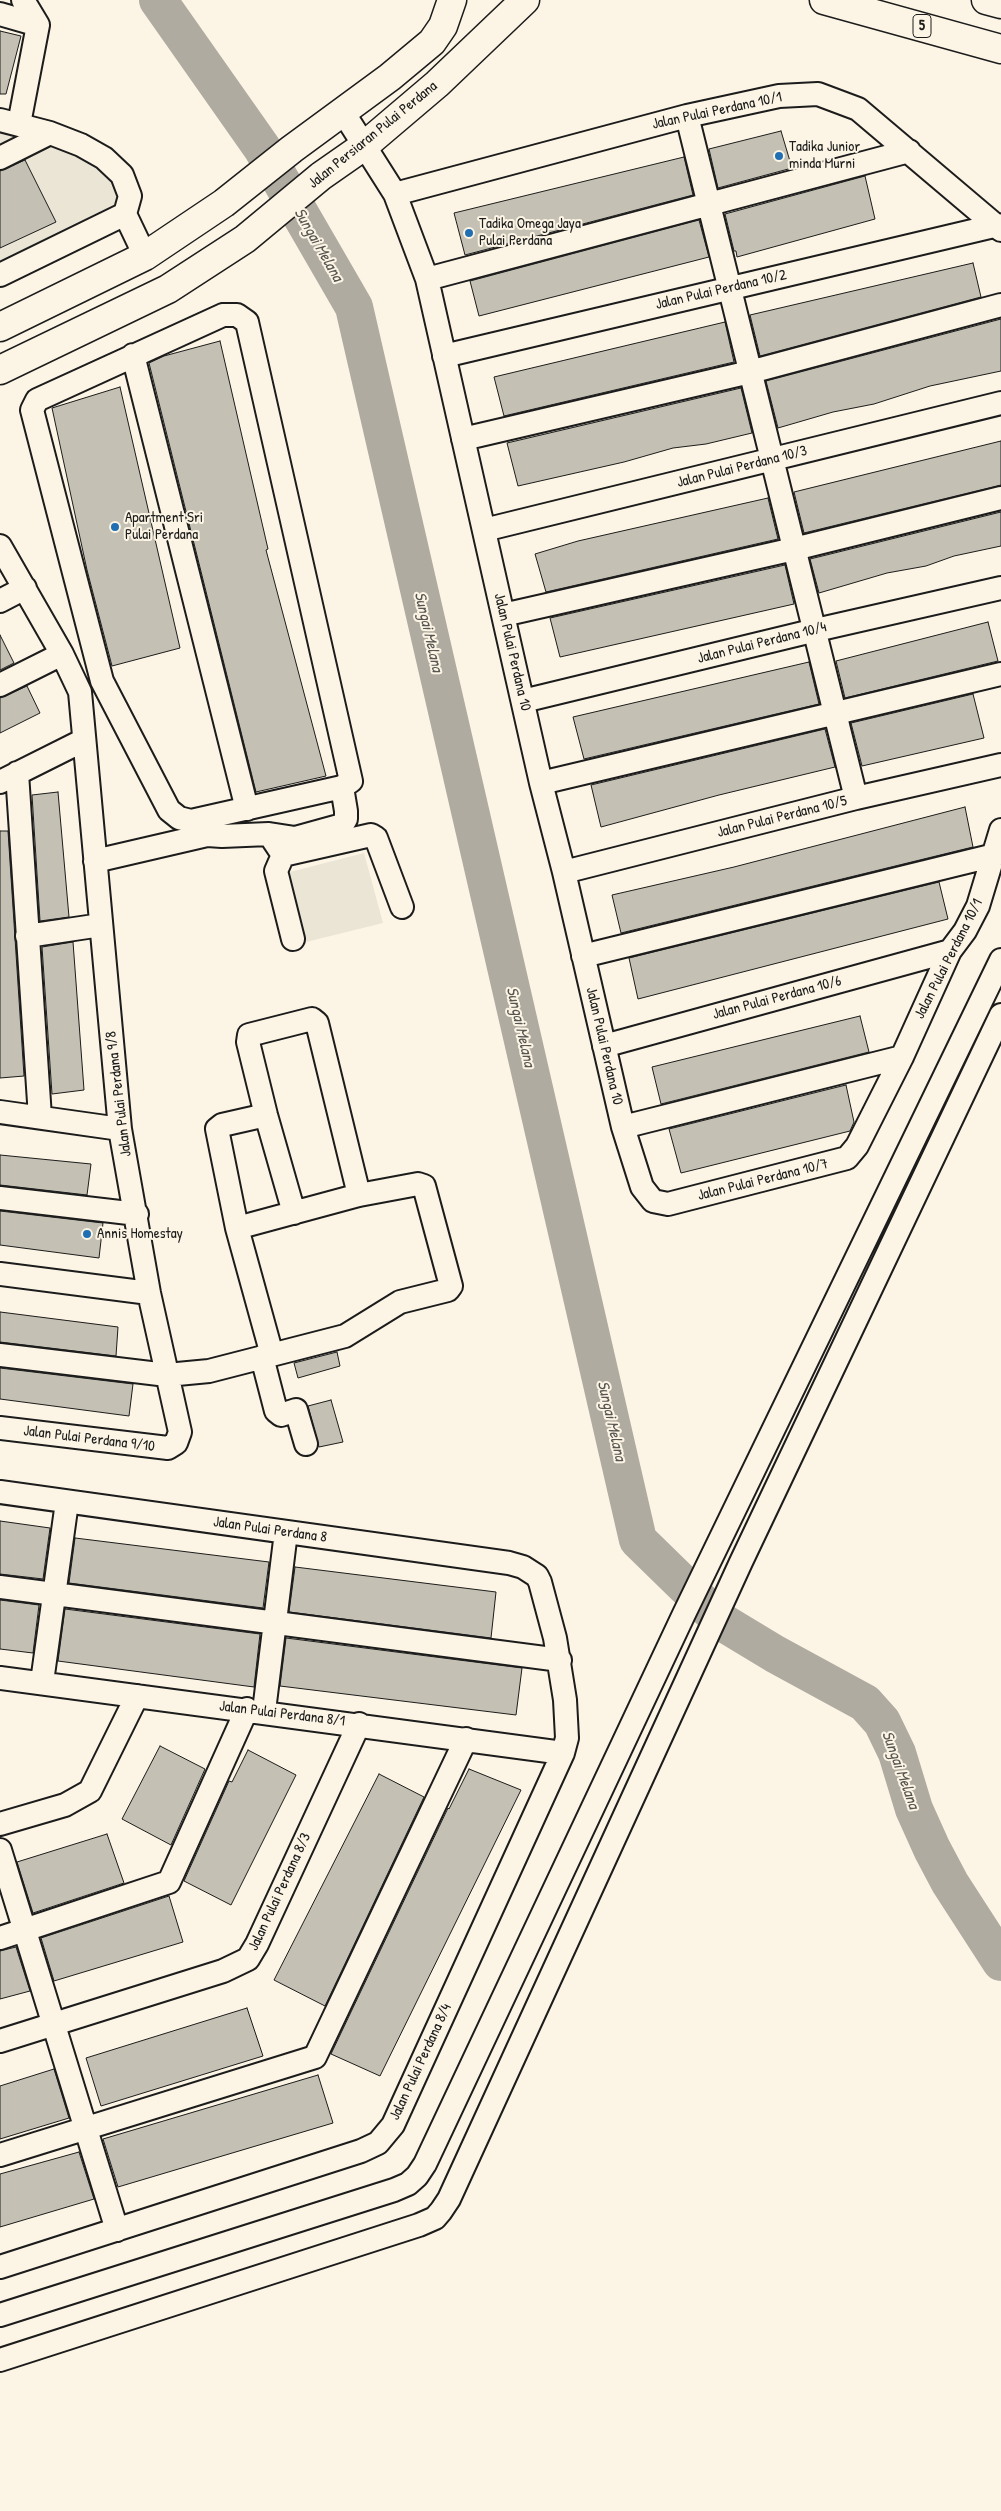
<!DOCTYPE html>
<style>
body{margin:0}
canvas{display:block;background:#fcf5e5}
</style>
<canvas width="1001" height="2511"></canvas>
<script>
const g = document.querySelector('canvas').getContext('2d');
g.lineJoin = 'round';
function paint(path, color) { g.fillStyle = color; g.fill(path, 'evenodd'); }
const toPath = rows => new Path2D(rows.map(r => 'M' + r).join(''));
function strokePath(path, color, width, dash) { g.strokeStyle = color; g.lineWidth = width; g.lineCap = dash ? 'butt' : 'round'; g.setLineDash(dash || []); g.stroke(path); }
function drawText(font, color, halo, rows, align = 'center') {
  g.font = font + ' "Patrick Hand",sans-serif'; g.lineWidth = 4; g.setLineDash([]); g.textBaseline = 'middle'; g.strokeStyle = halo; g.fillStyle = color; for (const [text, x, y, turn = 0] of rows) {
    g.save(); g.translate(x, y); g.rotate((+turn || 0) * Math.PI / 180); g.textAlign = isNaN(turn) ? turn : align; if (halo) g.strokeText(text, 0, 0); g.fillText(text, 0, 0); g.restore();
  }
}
const built = toPath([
 [0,127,101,163,115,180,134,216,0,283],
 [364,853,383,923,302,943,286,873]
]);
const river = toPath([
 [158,0,262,148,354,307,638,1540,722,1622,775,1654,865,1703,882,1722,897,1753,914,1809,932,1849,950,1883,1001,1962]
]);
const building = toPath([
 [0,31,21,36,6,94,0,94,0,31],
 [781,131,792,168,718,188,709,149,781,131],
 [684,157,693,195,465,255,454,213,684,157],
 [25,160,56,222,0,248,0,171,25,160],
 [865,176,875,219,737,257,736,251,734,251,725,214,865,176],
 [699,220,709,257,479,316,470,281,699,220],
 [973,263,981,297,760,356,750,315,973,263],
 [1001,319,1001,371,930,386,874,404,833,412,778,428,766,381,1001,319],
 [725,322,734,362,504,416,494,377,725,322],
 [220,341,268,549,266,550,326,776,256,792,149,363,164,356,220,341],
 [120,387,180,648,112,666,87,570,52,408,120,387],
 [741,388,752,433,706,444,673,448,624,462,518,486,507,443,741,388],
 [1001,441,1001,485,804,533,794,492,1001,441],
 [768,498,778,539,546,592,535,554,578,541,768,498],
 [1001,512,1001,546,954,556,926,566,887,573,819,593,810,559,1001,512],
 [785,565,794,604,560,657,550,618,785,565],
 [988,622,998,661,845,698,836,661,988,622],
 [0,635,14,663,0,670,0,635],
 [809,662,819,704,584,759,573,717,809,662],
 [27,686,40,713,0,733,0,698,27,686],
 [973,694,984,738,862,766,851,723,973,694],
 [825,729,835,767,719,795,601,827,591,785,825,729],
 [58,792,69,917,40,921,32,795,58,792],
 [965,807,973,847,621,933,612,895,734,867,965,807],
 [0,831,8,831,24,1076,0,1078,0,831],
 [939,882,948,919,638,999,629,958,939,882],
 [73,942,84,1090,52,1094,42,947,73,942],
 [860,1016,869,1052,661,1104,652,1067,860,1016],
 [846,1085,854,1122,850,1131,681,1173,669,1129,846,1085],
 [0,1155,91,1164,87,1195,0,1185,0,1155],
 [0,1211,103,1223,99,1258,0,1245,0,1211],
 [0,1312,118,1327,116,1356,0,1342,0,1312],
 [337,1352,340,1366,298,1378,294,1363,337,1352],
 [0,1368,133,1384,129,1416,0,1399,0,1368],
 [331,1400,343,1442,319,1447,308,1406,331,1400],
 [0,1521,50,1528,43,1579,0,1574,0,1521],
 [75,1538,269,1562,263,1608,69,1583,75,1538],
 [295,1567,496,1592,491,1638,289,1612,295,1567],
 [0,1600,39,1605,33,1653,0,1649,0,1600],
 [65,1609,260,1634,254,1687,58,1661,65,1609],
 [286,1638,522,1668,516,1715,280,1686,286,1638],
 [160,1746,205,1769,171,1845,122,1819,160,1746],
 [248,1750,296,1775,231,1905,184,1881,229,1781,232,1782,248,1750],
 [469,1769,521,1790,380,2076,331,2054,448,1808,449,1809,469,1769],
 [379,1774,424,1797,325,2006,274,1980,379,1774],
 [107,1834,124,1883,33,1913,17,1862,107,1834],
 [169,1896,183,1942,54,1981,41,1938,169,1896],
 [16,1947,30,1991,0,1999,0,1951,16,1947],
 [247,2008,263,2056,101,2106,86,2058,247,2008],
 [54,2069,69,2118,0,2139,0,2086,54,2069],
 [318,2075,333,2123,118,2187,103,2139,318,2075],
 [79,2152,94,2199,0,2227,0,2174,79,2152]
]);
const minor = toPath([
 [0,14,38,25],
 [343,112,395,194,427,279,541,783,564,872,623,1127,642,1187,653,1201,668,1204,847,1158,857,1146,902,1057,950,951,965,931,978,906,1001,830],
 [687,116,856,798],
 [0,120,50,133,81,145,104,158,122,175,130,196,125,214],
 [19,124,38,25,23,0],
 [0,158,50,133],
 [395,194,687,116,779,96,818,94,858,109,1001,230],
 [125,214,145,256],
 [0,275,125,214],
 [427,279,909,151],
 [223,315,237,315,247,322,351,781,342,787,191,821,179,818,169,810,102,681,32,410,37,400,223,315],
 [133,355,247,809],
 [444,356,998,225],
 [463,439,750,372,1001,305],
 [484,530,1001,403],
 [0,546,62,654,80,692,120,1129,149,1293,180,1432,176,1443,168,1448,0,1428],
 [0,601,25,588],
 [503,615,794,549,1001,498],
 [0,685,62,654],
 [523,701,816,630,1001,588],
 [17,773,40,1117],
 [0,782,84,740],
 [541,783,1001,674],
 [191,821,207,835,222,836,269,834,295,838,342,825,346,819,346,811,342,787],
 [269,834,283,855,371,835,376,838,402,907],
 [283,855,276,871,293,939],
 [95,861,207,835],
 [564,872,856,798,1001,765],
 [27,936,101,925],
 [583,956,995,855],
 [604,1046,950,951],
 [0,1112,120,1129],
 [266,1115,222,1125,217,1129,237,1228,272,1355],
 [623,1127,902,1057],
 [0,1198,137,1214],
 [294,1213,266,1115,248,1042,249,1035,312,1019,317,1023,359,1195],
 [0,1274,149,1293],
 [0,1355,167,1375,209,1371,345,1336,400,1302,448,1290,451,1286,424,1186,418,1184,359,1195,237,1228],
 [262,1357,276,1411,281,1415,296,1410,306,1444],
 [0,1492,509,1563,523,1567,537,1576,540,1582,555,1638,565,1700,567,1738,563,1753,393,2125,378,2143,361,2151,0,2267],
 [0,1587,560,1660],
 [0,1678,563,1753],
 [42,1682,67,1502],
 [264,1711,286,1532],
 [0,1824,65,1805,90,1791,137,1696],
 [0,1850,117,2230],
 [0,1938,169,1882,247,1709],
 [0,2041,223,1971,248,1959,257,1944,359,1724],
 [0,2155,315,2057,466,1739],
 [0,2315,394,2190,408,2184,417,2176,425,2164,684,1614,1001,960],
 [0,2360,419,2225,435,2218,441,2211,449,2199,741,1562,1001,1015]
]);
const major = toPath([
 [0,327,145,256,224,203,292,149,390,77,432,42,443,26,452,0],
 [0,370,168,289,245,239,321,176,364,146,437,84,525,0]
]);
const highway = toPath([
 [824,0,1001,49],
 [986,0,1001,4]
]);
const markers = [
 [779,156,5,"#1f6fb2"],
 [469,233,5,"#1f6fb2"],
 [115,527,5,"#1f6fb2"],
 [87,1234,5,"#1f6fb2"]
];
const shields = [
 [922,26,18]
];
const shieldNames = [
 ["5",922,26]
];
const streetNames = [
 ["Jalan Pulai Perdana 10/1",717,111,-12],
 ["Jalan Persiaran Pulai Perdana",373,135,-39],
 ["Jalan Pulai Perdana 10/2",721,290,-13],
 ["Jalan Pulai Perdana 10/3",742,467,-14],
 ["Jalan Pulai Perdana 10/4",762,643,-14],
 ["Jalan Pulai Perdana 10",512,652,77],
 ["Jalan Pulai Perdana 10/5",782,817,-14],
 ["Jalan Pulai Perdana 10/1",949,959,-63],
 ["Jalan Pulai Perdana 10/6",777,998,-15],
 ["Jalan Pulai Perdana 10",604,1046,77],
 ["Jalan Pulai Perdana 9/8",119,1094,-97],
 ["Jalan Pulai Perdana 10/7",763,1180,-14],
 ["Jalan Pulai Perdana 9/10",89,1439,7],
 ["Jalan Pulai Perdana 8",270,1530,8],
 ["Jalan Pulai Perdana 8/1",282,1714,7],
 ["Jalan Pulai Perdana 8/3",280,1892,-65],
 ["Jalan Pulai Perdana 8/4",421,2062,-65]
];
const poiNames = [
 ["Tadika Junior",789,147],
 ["minda Murni",789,164],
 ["Tadika Omega Jaya",479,224],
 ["Pulai Perdana",479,241],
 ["Apartment Sri",125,518],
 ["Pulai Perdana",125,535],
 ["Annis Homestay",97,1234]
];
const waterNames = [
 ["Sungai Melana",318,245,60],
 ["Sungai Melana",428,632,77],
 ["Sungai Melana",520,1027,77],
 ["Sungai Melana",611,1421,77],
 ["Sungai Melana",900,1770,70]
];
paint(built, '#ebe5d6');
strokePath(river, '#b0aba1', 38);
paint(building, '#c4c0b3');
strokePath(building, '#1c1c1c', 1);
strokePath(minor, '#1c1c1c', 26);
strokePath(major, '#1c1c1c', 31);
strokePath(highway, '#1c1c1c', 31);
strokePath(minor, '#fcf5e5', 22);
strokePath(major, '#fcf5e5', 28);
strokePath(highway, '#fcf5e5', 28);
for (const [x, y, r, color] of markers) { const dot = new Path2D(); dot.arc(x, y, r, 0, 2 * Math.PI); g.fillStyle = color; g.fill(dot); strokePath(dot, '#fcf5e5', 2); }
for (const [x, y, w] of shields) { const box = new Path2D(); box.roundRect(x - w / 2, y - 11.5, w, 23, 4); g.fillStyle = '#fcf5e5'; g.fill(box); strokePath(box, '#1c1c1c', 1); }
drawText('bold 14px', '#1c1c1c', null, shieldNames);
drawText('15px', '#1c1c1c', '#fcf5e5', streetNames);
drawText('15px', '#1c1c1c', '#fcf5e5', poiNames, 'left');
drawText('italic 16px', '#575551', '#fcf5e5', waterNames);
</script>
